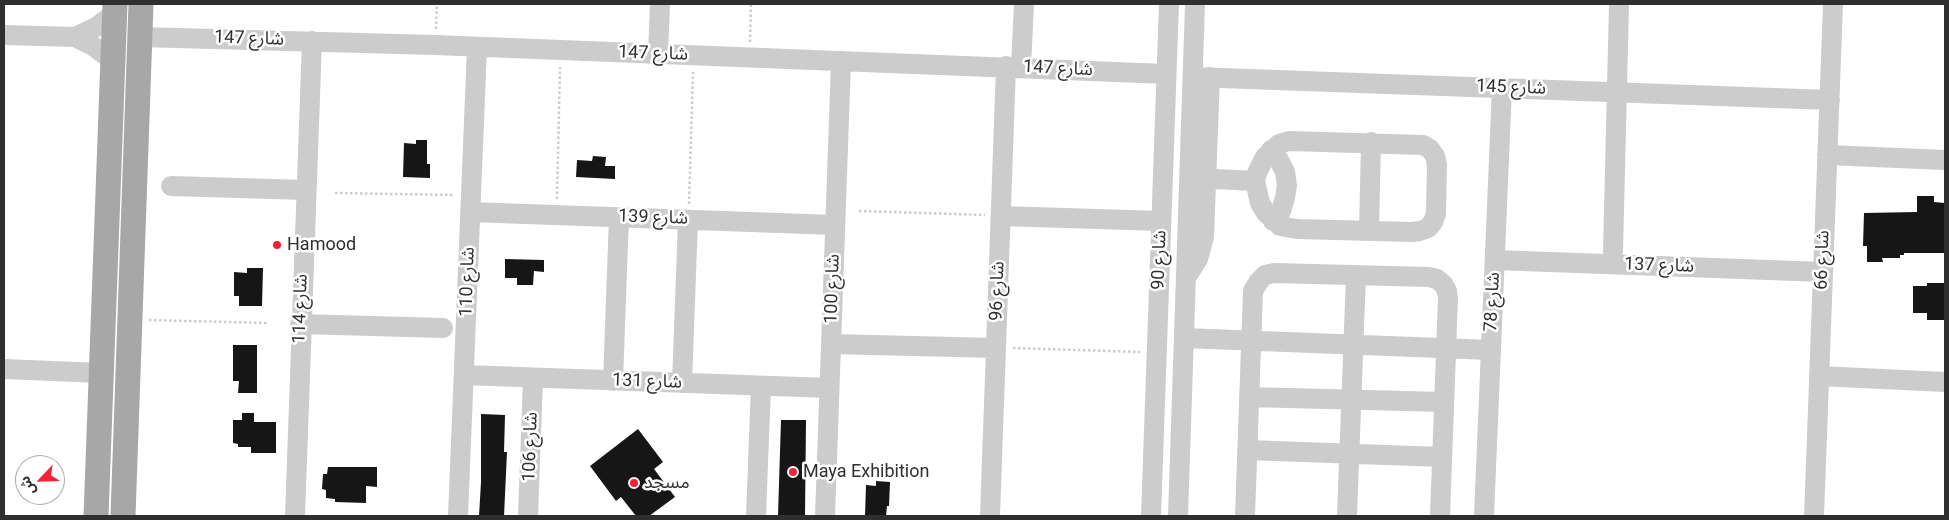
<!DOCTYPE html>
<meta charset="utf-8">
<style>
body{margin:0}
#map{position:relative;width:1949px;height:520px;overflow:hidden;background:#fff;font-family:Roboto,"Noto Sans Arabic",sans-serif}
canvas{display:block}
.frame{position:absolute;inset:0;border:5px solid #2f2f2f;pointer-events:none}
.north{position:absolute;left:15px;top:455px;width:50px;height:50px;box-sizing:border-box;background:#fff;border:1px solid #acacac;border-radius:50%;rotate:246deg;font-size:14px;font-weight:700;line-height:20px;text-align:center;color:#2f2f2f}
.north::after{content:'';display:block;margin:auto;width:18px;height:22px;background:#f62233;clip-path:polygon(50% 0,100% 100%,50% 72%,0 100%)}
</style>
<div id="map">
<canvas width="1949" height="520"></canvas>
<div class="frame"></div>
<div class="north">ش</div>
</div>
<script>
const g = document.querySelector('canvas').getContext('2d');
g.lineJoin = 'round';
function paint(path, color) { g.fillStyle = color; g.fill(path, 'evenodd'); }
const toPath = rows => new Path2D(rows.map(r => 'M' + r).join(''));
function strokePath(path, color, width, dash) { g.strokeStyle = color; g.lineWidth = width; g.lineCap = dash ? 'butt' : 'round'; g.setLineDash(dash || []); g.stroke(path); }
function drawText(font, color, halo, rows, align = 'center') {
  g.font = font + ' Roboto,"Noto Sans Arabic",sans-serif'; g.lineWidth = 5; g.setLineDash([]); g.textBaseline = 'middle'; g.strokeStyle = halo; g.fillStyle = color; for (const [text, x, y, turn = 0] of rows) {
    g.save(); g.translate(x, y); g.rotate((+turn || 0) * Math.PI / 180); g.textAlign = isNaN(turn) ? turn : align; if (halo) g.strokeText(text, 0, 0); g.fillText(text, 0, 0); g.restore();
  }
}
const building = toPath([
 [416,140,427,140,427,164,430,164,430,178,403,177,404,143,416,144],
 [593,156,606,157,605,166,615,166,615,179,576,177,577,160,592,161],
 [1917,196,1934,196,1934,202,1945,203,1945,253,1904,253,1904,255,1900,255,1900,258,1882,258,1883,262,1867,262,1867,246,1863,246,1864,213,1917,212],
 [505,259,544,260,544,272,534,271,533,285,517,285,517,278,505,278],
 [247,268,263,268,262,306,239,306,239,296,234,296,234,272,247,273],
 [1927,283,1945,283,1945,320,1927,320,1927,313,1913,313,1913,286,1927,286],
 [233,345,257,345,257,393,238,393,239,381,233,381],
 [242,413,254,413,254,422,276,422,276,453,251,453,251,447,238,447,238,444,233,443,233,420,242,420],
 [481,414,505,415,504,452,507,452,504,516,479,516,481,482],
 [781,420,806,420,805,516,778,516],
 [638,429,663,462,654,469,675,497,649,516,636,516,621,497,616,501,590,466],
 [328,467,377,467,377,487,366,486,366,503,335,502,335,499,326,498,326,490,322,489,323,474,327,474],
 [876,481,890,482,889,506,887,506,886,516,865,516,866,485,876,486]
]);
const path = toPath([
 [436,29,437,4],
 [750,42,751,4],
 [335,193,455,195],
 [557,199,560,67],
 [689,204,693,72],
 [859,211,985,215],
 [149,320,268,323],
 [1013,348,1140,352]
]);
const minor = toPath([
 [4,35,75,37,93,46,113,61],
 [75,37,96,27,115,13],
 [140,37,435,45,1166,74],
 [658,54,660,4],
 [1021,67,1024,4],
 [1193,77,1830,100],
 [1289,141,1423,145,1430,149,1435,156,1437,165,1436,214,1433,222,1428,228,1420,231,1412,232,1297,229,1280,226,1266,213,1260,203,1255,181,1257,173,1265,157,1279,144,1289,141],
 [1271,150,1279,160,1285,172,1287,185,1285,198,1281,211,1273,221],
 [1827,155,1945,160],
 [1194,178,1255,181],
 [171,186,306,190],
 [470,212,835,225],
 [1001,216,1161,221],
 [1369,231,1371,142],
 [1613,252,1619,4],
 [1495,260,1823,272],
 [1187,276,1198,259,1204,237,1210,77],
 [300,324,443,328],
 [1184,338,1491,350],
 [831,344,996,348],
 [4,369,101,373],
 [464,375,829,388],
 [1819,376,1945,382],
 [613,381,619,217],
 [682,383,688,220],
 [1249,397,1444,402],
 [1247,450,1442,457],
 [295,516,312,41],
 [458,516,477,47],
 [528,516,533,378],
 [756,516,761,386],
 [825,516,841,62],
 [990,516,1006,66],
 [1151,516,1169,4],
 [1178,516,1195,4],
 [1245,516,1253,291,1259,281,1265,275,1274,273,1429,277,1437,279,1443,284,1447,291,1448,298,1440,516],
 [1347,516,1356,275],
 [1484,516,1502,87],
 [1814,516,1833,4]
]);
const major = toPath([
 [96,516,115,4],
 [123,516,141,4]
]);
const markers = [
 [277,245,5,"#f62233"],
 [793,472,5,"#f62233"],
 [634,483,5,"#f62233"]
];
const streetNames = [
 ["شارع 147",249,39,2],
 ["شارع 147",653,54,2],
 ["شارع 147",1058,69,3],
 ["شارع 145",1511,88,2],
 ["شارع 139",653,218,2],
 ["شارع 90",1160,260,-88],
 ["شارع 66",1823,260,-88],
 ["شارع 137",1659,266,2],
 ["شارع 110",468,282,-88],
 ["شارع 100",833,289,-88],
 ["شارع 96",998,291,-88],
 ["شارع 78",1493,302,-87],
 ["شارع 114",301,309,-88],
 ["شارع 131",647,382,2],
 ["شارع 106",531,447,-88]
];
const poiNames = [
 ["Hamood",287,245],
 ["Maya Exhibition",803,472],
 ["مسجد",644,483]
];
paint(building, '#161616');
strokePath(path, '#ccc', 2.5, [2.5, 2.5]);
strokePath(minor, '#ccc', 20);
strokePath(major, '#a7a7a7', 25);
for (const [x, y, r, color] of markers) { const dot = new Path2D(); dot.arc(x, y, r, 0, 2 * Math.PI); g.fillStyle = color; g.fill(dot); strokePath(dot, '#fff', 2); }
drawText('18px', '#2f2f2f', '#fff', streetNames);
drawText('18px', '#2f2f2f', '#fff', poiNames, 'left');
</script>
